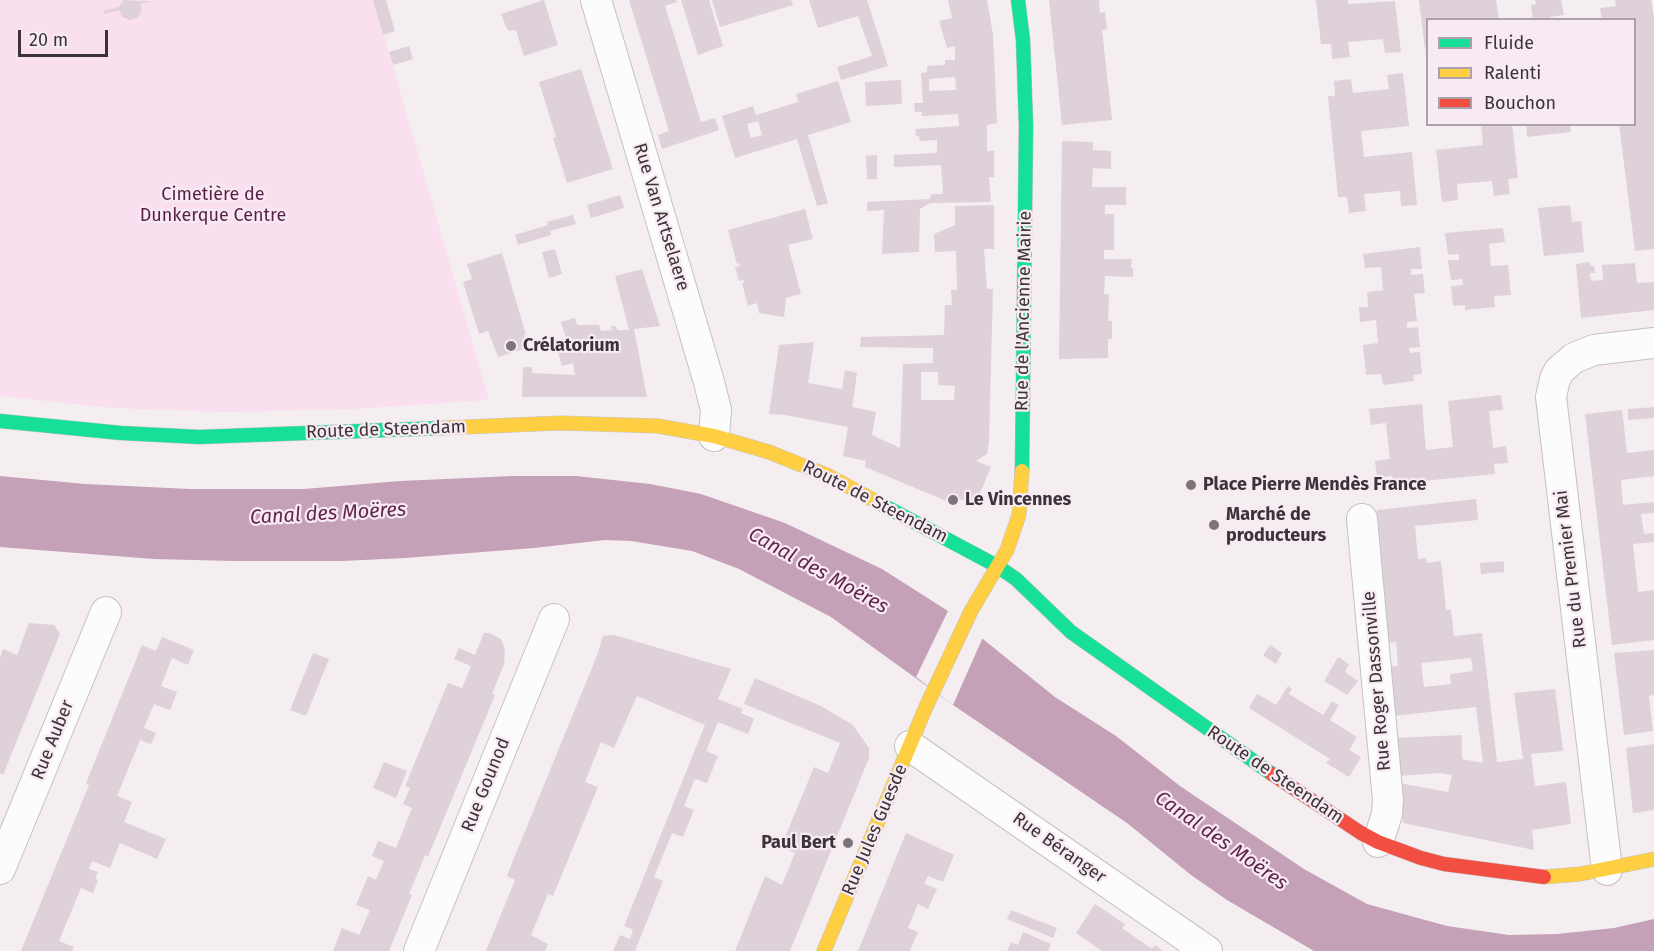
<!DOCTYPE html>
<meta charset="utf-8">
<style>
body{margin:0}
#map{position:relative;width:1654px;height:951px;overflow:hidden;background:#f4eef1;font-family:"Fira Sans",sans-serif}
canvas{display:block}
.legend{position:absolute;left:1426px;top:18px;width:210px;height:108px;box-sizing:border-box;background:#f8eaf2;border:2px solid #aca1a8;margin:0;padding:8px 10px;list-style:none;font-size:18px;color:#3a3438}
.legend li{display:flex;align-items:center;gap:12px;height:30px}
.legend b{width:30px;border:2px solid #aca1a8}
.scale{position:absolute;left:18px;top:30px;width:90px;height:27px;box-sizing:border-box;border:3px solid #3a3438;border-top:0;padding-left:8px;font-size:18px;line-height:21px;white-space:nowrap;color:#3a3438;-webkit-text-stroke:4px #f8eaf2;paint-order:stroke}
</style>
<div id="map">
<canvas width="1654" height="951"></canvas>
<ul class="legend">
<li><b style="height:8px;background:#16e098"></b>Fluide</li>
<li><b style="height:8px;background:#ffcf43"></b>Ralenti</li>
<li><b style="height:8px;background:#f24e42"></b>Bouchon</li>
</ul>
<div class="scale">20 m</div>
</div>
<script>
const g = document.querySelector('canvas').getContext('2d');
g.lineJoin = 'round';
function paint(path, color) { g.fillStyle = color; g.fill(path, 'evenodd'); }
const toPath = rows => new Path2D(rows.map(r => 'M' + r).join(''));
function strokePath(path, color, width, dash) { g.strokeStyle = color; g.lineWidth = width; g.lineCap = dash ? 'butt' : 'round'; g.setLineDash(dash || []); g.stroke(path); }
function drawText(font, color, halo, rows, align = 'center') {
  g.font = font + ' "Fira Sans",sans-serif'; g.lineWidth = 4.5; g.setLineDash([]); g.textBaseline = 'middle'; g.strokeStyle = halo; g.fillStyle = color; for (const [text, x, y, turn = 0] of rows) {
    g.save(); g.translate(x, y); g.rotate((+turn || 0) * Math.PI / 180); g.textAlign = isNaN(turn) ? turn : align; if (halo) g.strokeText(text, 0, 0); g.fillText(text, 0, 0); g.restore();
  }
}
const green = toPath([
 [0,0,374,0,489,400,354,409,226,412,112,408,0,396]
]);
const water = toPath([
 [0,476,85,484,190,489,304,489,400,481,513,476,576,476,650,484,701,494,785,523,882,569,948,611,1055,697,1116,736,1180,786,1304,869,1367,904,1447,926,1509,935,1557,934,1614,928,1654,919,1654,951,1314,951,1227,900,1191,875,1127,823,953,705,831,617,739,569,692,551,631,541,605,540,534,548,405,558,342,561,233,561,154,559,0,547]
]);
const pier = toPath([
 [948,611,983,637,953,705,916,677]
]);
const building = toPath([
 [124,0,139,1,151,1,140,4,142,10,138,17,130,20,122,17,119,10,104,14,103,11,119,7],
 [373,0,386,0,395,31,383,35],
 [544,0,558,45,524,56,516,30,510,31,507,29,501,14],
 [629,0,676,0,677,2,665,6,701,122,715,118,719,130,662,149,658,135,669,131],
 [681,0,709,0,723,46,698,55],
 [712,0,791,0,793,5,720,27],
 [809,0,867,0,888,66,841,80,837,67,872,56,858,16,818,28],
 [948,0,987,0,993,34,997,123,987,125,987,151,994,151,994,177,989,177,991,202,930,203,920,209,919,252,882,254,884,210,867,211,867,202,930,199,931,194,943,194,941,165,894,167,894,155,937,153,937,140,920,141,919,136,916,136,915,129,959,126,958,114,922,116,922,112,915,112,914,103,923,103,921,73,927,72,927,66,945,65,945,60,955,60,955,46,947,48,939,21,952,18],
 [955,77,956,90,929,91,929,79],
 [1049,0,1099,0,1100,13,1105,12,1107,29,1102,30,1112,120,1062,125],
 [1316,0,1348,0,1348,4,1395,1,1401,52,1385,53,1383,39,1348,42,1350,57,1332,59,1331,44,1321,44],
 [1419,0,1496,0,1499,20,1428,20,1428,49,1425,49],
 [1535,0,1561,0,1564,15,1550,17,1551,20,1533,20,1531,5,1536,4],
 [1615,0,1651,0,1654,17,1654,249,1635,251,1619,124,1635,124,1635,20,1602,20,1600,8,1616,6],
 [409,46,413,59,393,65,389,52],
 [581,69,613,169,567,183,553,138,556,137,539,82],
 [1403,73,1409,126,1361,131,1364,157,1412,152,1417,205,1401,206,1400,191,1364,194,1366,211,1349,213,1347,197,1338,197,1328,96,1335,96,1334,81,1351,79,1353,93,1389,89,1387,75],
 [901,80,902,104,866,106,865,82],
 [838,81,851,122,808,135,828,203,817,206,797,139,735,158,722,116,753,106,756,115,798,102,796,94],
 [758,121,762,135,751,138,747,124],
 [1481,124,1512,124,1518,178,1508,179,1510,194,1494,196,1492,181,1457,184,1458,200,1442,202,1436,150,1483,145],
 [1526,124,1570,124,1571,132,1527,137],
 [1062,141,1093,142,1093,150,1111,151,1111,169,1093,168,1092,187,1126,187,1126,205,1105,205,1105,214,1114,214,1114,250,1104,250,1104,259,1132,259,1131,268,1133,268,1133,277,1105,276,1104,294,1109,294,1108,321,1112,321,1112,339,1108,339,1108,358,1059,359],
 [877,155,877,179,867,179,866,156],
 [620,195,624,208,591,218,587,205],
 [994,205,994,249,984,249,987,289,993,289,989,441,987,454,976,461,991,467,975,505,960,499,951,503,865,467,866,461,843,456,848,427,785,415,769,414,779,345,814,342,808,383,842,389,845,370,857,373,852,407,876,412,872,435,900,448,903,364,933,363,933,348,860,347,861,337,944,335,945,305,952,305,951,290,957,290,956,251,935,252,934,234,955,225,955,206],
 [921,372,938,372,938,385,955,386,954,400,921,400],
 [1570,205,1572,222,1581,221,1584,252,1544,256,1538,208],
 [805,209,813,239,788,245,801,294,786,298,784,317,759,313,757,303,748,306,742,283,744,282,744,280,739,281,735,267,740,266,739,263,737,264,728,230],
 [573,215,576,224,550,231,551,235,518,245,515,235,548,225,547,222],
 [1503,228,1505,242,1489,244,1491,266,1508,265,1511,295,1494,296,1495,307,1465,310,1465,305,1453,306,1451,286,1463,285,1462,279,1451,280,1448,260,1459,260,1459,254,1448,255,1445,233],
 [1420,247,1422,269,1411,269,1411,275,1423,274,1425,293,1414,294,1417,321,1407,322,1407,328,1418,327,1420,347,1409,348,1410,353,1420,352,1422,374,1413,375,1414,381,1383,385,1381,374,1366,375,1363,345,1378,343,1376,320,1360,322,1359,307,1368,307,1367,292,1383,290,1381,267,1365,268,1363,254],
 [555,249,562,274,549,278,542,252],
 [502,253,526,335,524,335,528,348,498,357,488,331,479,334,463,282,472,279,467,264],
 [1590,262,1591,266,1594,266,1595,273,1590,273,1591,281,1603,280,1602,265,1635,263,1637,283,1654,282,1654,310,1581,318,1576,264],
 [642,269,660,326,634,329,647,397,522,397,523,367,532,367,532,373,575,375,573,363,562,366,555,342,566,338,561,322,575,318,577,325,599,325,601,331,612,330,611,326,616,326,617,330,629,330,615,276],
 [1501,395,1503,410,1489,411,1493,448,1506,446,1508,463,1494,464,1495,474,1392,484,1392,476,1377,478,1375,461,1390,459,1386,423,1371,425,1369,409,1422,404,1426,450,1453,447,1448,401],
 [1654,407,1654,418,1628,420,1628,409],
 [1622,410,1627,453,1654,450,1654,476,1621,480,1623,505,1654,502,1654,513,1641,514,1644,534,1654,533,1654,542,1633,544,1638,592,1654,590,1654,640,1612,645,1585,414],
 [1476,499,1478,520,1415,526,1418,559,1426,558,1427,563,1441,561,1446,610,1451,610,1454,636,1482,633,1497,762,1523,759,1514,693,1555,689,1563,751,1531,754,1535,786,1566,782,1571,824,1532,830,1534,850,1403,823,1399,783,1448,792,1452,775,1440,773,1399,776,1395,738,1462,735,1462,759,1483,763,1476,707,1393,716,1389,666,1398,666,1396,642,1387,643,1377,510],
 [1471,658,1473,671,1450,674,1451,684,1424,687,1421,663],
 [1504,561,1504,572,1481,574,1480,563],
 [29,623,54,625,60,634,3,775,0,773,0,658,3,649,17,655],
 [484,633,489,633,501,639,505,650,504,664,492,694,495,695,428,857,425,855,417,875,409,894,412,895,389,951,333,951,342,928,359,935,370,910,356,905,368,876,376,880,384,861,372,856,378,841,396,848,412,808,403,804,410,788,405,786,439,704,448,683,462,688,471,666,454,659,459,648,475,655],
 [614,635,731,669,718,699,743,709,741,713,754,719,748,734,718,722,706,751,718,756,707,783,695,779,694,781,684,806,694,810,683,837,672,833,654,877,663,881,635,951,613,951,620,935,630,939,633,930,624,926,705,725,637,696,614,748,601,742,585,782,598,787,553,896,548,894,531,935,548,944,545,951,486,951,515,880,507,876,512,863,596,658,603,636],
 [162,637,194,650,188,665,172,658,161,686,177,692,170,710,154,704,144,728,156,733,151,744,140,740,117,796,132,802,124,822,166,839,157,859,120,843,110,868,92,861,89,869,98,872,95,879,98,880,93,893,81,888,59,941,74,947,72,951,21,951,89,785,86,783,142,645,156,651],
 [1270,645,1282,653,1276,664,1263,655],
 [1654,650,1654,695,1649,696,1653,731,1624,735,1614,653],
 [313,653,329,659,306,716,290,710],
 [1338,657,1349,664,1345,672,1358,681,1347,695,1324,681],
 [755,678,821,706,853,725,869,748,869,758,790,951,735,951,765,876,782,885,795,853,781,847,814,767,828,773,840,743,744,704],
 [1288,686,1292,689,1289,694,1323,715,1332,701,1339,705,1330,720,1357,737,1349,750,1361,757,1349,777,1326,763,1330,759,1249,708,1257,694,1276,705],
 [1654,744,1654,810,1633,813,1626,748],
 [384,762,407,771,396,798,373,788],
 [906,833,954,855,943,882,928,876,924,884,937,889,928,909,918,904,908,928,918,932,910,951,858,951],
 [1095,904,1125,924,1122,928,1152,949,1155,945,1163,951,1102,951,1076,933],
 [1011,910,1057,928,1053,938,1007,919],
 [1023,932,1051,944,1048,951,1007,951,1011,942,1018,945]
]);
const street = toPath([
 [596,0,709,382,716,410,714,436],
 [1362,519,1388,800,1387,814,1378,842],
 [910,746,1207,951],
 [0,869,106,612],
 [1607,870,1551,397,1555,379,1559,371,1574,358,1594,350,1654,343],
 [419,951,554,619]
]);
const fast = toPath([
 [1018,0,1023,40,1026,126,1022,471],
 [0,421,121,433,199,437,442,428],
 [877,502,997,566,1016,579,1071,632,1272,774]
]);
const slow = toPath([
 [442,428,560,423,658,426,714,436,769,452,829,476,877,502],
 [1544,877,1580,874,1654,859],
 [824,951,925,709,971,611,1007,550,1019,515,1022,471]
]);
const jam = toPath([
 [1272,774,1361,833,1378,842,1421,858,1444,864,1544,877]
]);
const markers = [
 [511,346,6,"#7b7579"],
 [1191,485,6,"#7b7579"],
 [953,500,6,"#7b7579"],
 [1214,525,6,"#7b7579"],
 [848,843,6,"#7b7579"]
];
const parkNames = [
 ["Cimetière de",213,195],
 ["Dunkerque Centre",213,216]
];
const streetNames = [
 ["Rue Van Artselaere",661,217,73],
 ["Rue de l'Ancienne Mairie",1024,311,-89],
 ["Route de Steendam",386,430,-2],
 ["Route de Steendam",875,502,27],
 ["Rue du Premier Mai",1571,569,-97],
 ["Rue Roger Dassonville",1377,681,-95],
 ["Rue Auber",53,740,-68],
 ["Route de Steendam",1275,775,34],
 ["Rue Gounod",486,785,-68],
 ["Rue Jules Guesde",875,830,-67],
 ["Rue Béranger",1059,848,35]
];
const poiNames = [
 ["Crélatorium",523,346],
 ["Place Pierre Mendès France",1203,485],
 ["Le Vincennes",965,500],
 ["Marché de",1226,515],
 ["producteurs",1226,536],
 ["Paul Bert",836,843,"right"]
];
const waterNames = [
 ["Canal des Moëres",328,514,-3],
 ["Canal des Moëres",818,571,29],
 ["Canal des Moëres",1221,841,35]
];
paint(green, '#fadfee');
paint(water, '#c4a1b6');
paint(pier, '#f4eef1');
paint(building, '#ded1d9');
strokePath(street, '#c5c0c3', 32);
strokePath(fast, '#c5c0c3', 15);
strokePath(slow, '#c5c0c3', 15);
strokePath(jam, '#c5c0c3', 15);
strokePath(street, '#fdfcfd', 30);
strokePath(fast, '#16e098', 14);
strokePath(slow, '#ffcf43', 14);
strokePath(jam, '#f24e42', 14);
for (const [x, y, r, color] of markers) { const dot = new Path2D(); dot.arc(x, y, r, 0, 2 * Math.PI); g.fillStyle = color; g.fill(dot); strokePath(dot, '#f8eaf2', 2); }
drawText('18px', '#581e45', '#f8eaf2', parkNames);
drawText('18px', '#3a3438', '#f8eaf2', streetNames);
drawText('bold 18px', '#3a3438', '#f8eaf2', poiNames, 'left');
drawText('italic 20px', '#61264d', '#f8eaf2', waterNames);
</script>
